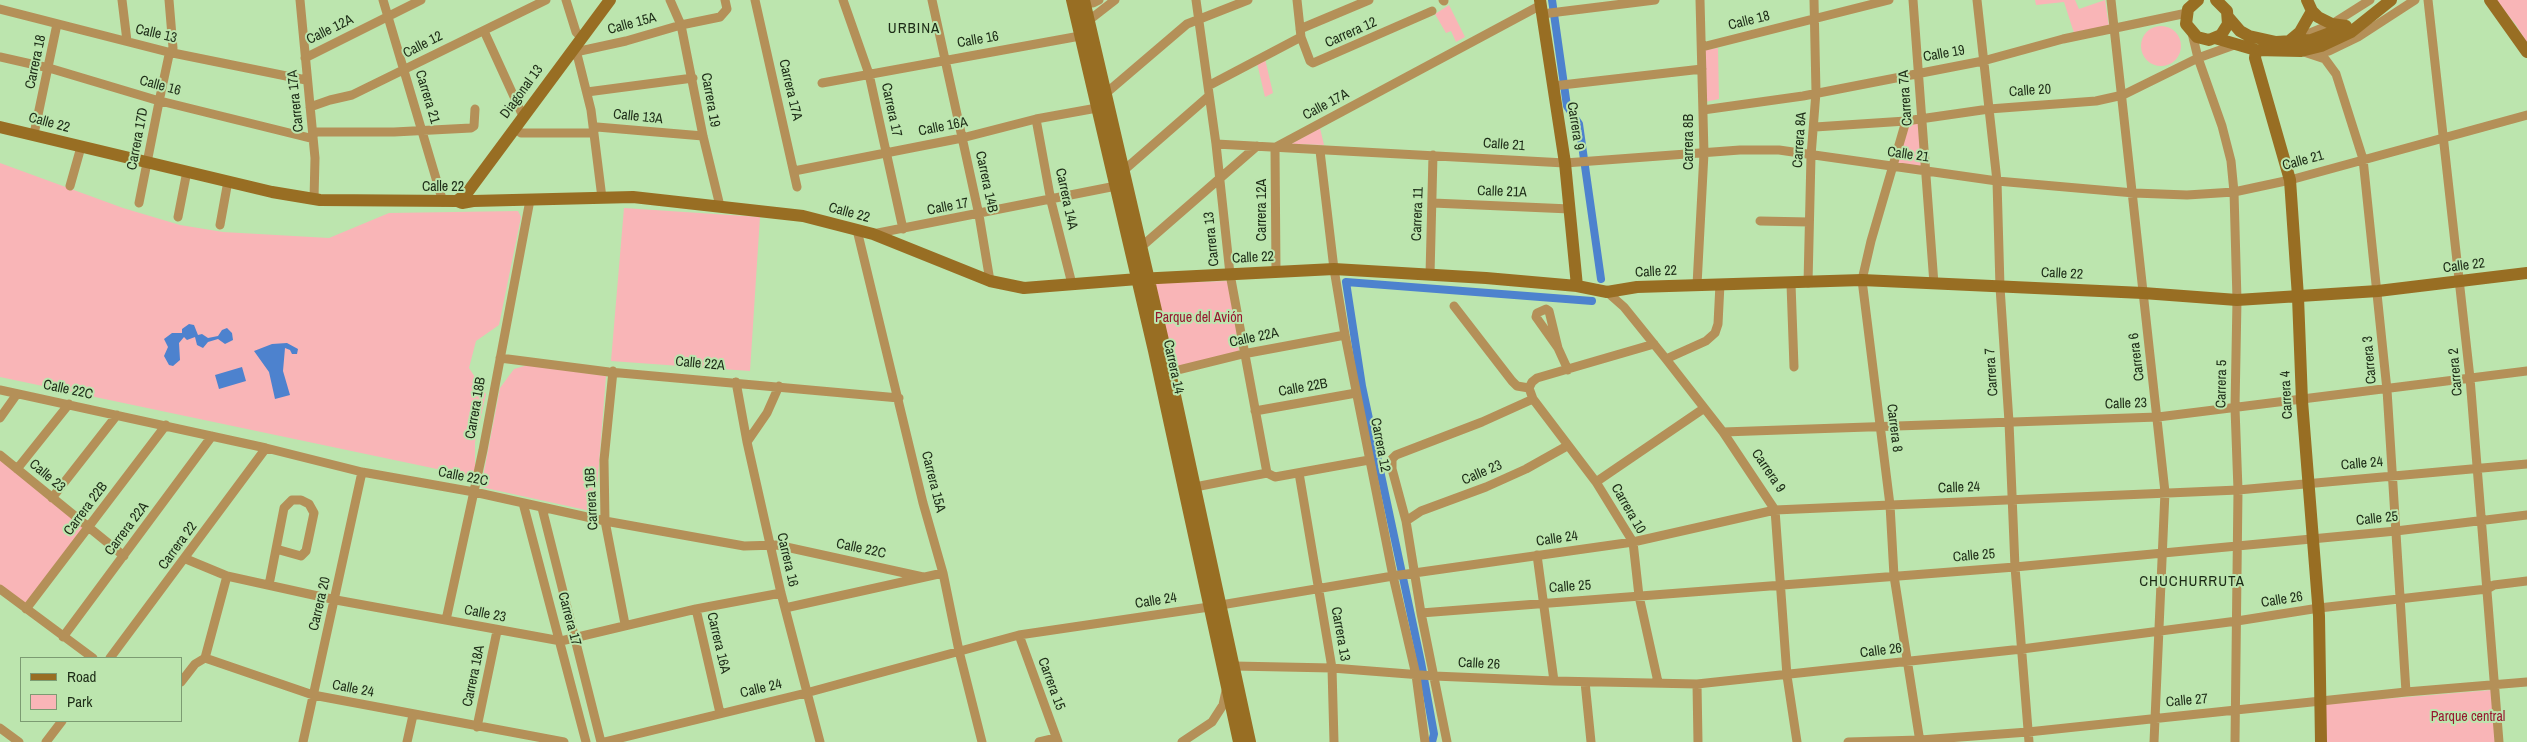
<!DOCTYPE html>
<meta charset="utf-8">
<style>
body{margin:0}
#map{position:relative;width:2527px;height:742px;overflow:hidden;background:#bce5ae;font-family:"Archivo Narrow",sans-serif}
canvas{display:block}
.legend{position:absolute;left:20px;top:657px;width:162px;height:65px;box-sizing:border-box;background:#bce5ae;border:1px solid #7c9b72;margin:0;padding:6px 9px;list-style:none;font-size:15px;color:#1d2c17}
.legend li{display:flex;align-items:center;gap:10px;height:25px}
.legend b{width:25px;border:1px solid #7c9b72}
</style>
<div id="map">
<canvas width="2527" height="742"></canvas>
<ul class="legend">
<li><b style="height:6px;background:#986e23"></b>Road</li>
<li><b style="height:14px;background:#f9b5b7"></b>Park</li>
</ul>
</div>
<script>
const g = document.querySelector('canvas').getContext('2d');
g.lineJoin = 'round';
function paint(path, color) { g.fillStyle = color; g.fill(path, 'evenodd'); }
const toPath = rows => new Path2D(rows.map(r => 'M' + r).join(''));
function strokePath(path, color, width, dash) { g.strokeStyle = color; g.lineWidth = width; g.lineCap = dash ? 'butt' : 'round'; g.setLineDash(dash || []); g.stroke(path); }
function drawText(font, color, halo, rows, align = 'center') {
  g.font = font + ' "Archivo Narrow",sans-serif'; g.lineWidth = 4; g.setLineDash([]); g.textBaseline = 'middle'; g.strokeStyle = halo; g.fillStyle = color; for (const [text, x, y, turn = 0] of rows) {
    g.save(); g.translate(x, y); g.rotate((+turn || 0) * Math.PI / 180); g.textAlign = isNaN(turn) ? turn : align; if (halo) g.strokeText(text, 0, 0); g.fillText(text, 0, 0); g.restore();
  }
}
const green = toPath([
 [2035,0,2075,0,2079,9,2105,0,2109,26,2074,33,2064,2,2036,5],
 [2496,0,2527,0,2527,43,2516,25],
 [1449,5,1465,37,1456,42,1451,31,1446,33,1435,14],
 '2141 46a20 20 0 1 1 40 0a20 20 0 1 1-40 0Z',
 [1718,48,1719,99,1705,102,1704,50],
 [1265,59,1273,93,1265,97,1257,63],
 [1921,122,1924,168,1897,165,1907,123],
 [1320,128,1324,145,1291,144],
 [0,163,123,208,180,225,223,232,329,238,389,213,518,211,521,217,499,325,476,341,469,368,486,394,475,442,475,477,0,377],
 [624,208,760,217,750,371,611,361],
 [1229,281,1239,352,1174,367,1155,283],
 [528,365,606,376,595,512,481,487,500,388,514,369],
 [0,456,89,529,26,609,0,589],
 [2492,690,2496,742,2324,742,2323,704]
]);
const water = toPath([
 [189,324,194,325,198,335,202,334,208,338,218,336,222,330,227,328,232,333,233,340,225,344,218,339,208,342,203,348,197,345,195,337,187,340,184,337,179,343,180,360,173,366,169,365,164,356,168,347,164,339,172,333,182,333,182,329],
 [287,343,298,349,297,354,292,354,290,350,285,348,283,371,290,395,275,399,269,372,254,351,272,344],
 [242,367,246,381,219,389,215,375]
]);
const canal = toPath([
 [1552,0,1567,106,1579,124,1601,279],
 [1432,742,1434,734,1421,662,1362,386,1346,282,1592,301]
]);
const street = toPath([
 [122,0,127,41],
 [300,0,315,158,314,199],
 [383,0,443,202],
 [566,0,576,32,582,38],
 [670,0,681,25,703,136,720,206],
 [755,0,797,187],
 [843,0,869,74,903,229],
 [932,0,979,215,990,281],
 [1084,0,1093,3,1099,0],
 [1196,0,1216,144,1230,274,1267,473],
 [1297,0,1301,37,1310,61,1313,63,1432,11],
 [1443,0,1444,1],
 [1913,0,1934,284],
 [1977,0,1997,181,2000,287,2009,422,2015,567,2029,742],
 [2111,0,2165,492,2154,742],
 [2428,0,2470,378,2499,742],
 [0,9,168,52,306,80],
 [1542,14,1655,0],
 [1088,21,1115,0],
 [1300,29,1369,0],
 [484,31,521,112,524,115],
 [2192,33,2198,58,2222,126,2231,161,2234,192,2237,300,2235,408,2238,490,2235,742],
 [2298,38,2332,24,2370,0],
 [1702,47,1889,0],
 [572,51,578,58,591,110,602,198],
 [2301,51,2325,59,2336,74,2363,159,2387,390,2406,692],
 [2314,53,2329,51,2358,37,2415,0],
 [576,55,580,51,626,41,681,25,720,17,727,9,725,0],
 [0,57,49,68,156,100,310,138,316,132,394,132,471,128,474,126,475,109],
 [305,58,421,0],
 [822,83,1080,36],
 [1208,86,1301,37],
 [1553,86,1702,69],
 [587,92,693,78],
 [1105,94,1187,24,1248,0],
 [310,107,330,100,352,95,546,0],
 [1703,110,1803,96,1983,61,2063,39,2187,13],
 [1036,119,1051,201,1072,284],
 [1906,121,1871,241,1862,280,1890,505,1894,576,1920,742],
 [1815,127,1906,121,1989,109,2096,101,2123,95,2198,58,2237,44],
 [515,128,521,133,591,133,597,127,703,136],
 [34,134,57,24],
 [1216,144,1565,163,1740,150,1779,150,1997,181,2134,193,2187,195,2234,192,2290,180,2527,115],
 [1276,147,1541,5],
 [1275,148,1276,271],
 [1320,151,1334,269,1345,335,1393,576,1416,675,1425,742],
 [794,171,962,138,1036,119,1097,108],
 [1123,171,1209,96],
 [70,186,81,147],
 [139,203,160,97,169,55,173,48,169,0],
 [1433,203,1570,209],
 [178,217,187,171],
 [1760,221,1809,222],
 [220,225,228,181],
 [857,230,923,503,943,573,959,651,982,742],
 [873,234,1116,186],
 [1141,247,1257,146],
 [1430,275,1433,155],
 [1808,283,1811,156,1816,92,1814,0],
 [1791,284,1794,367],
 [1697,285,1704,153,1700,0],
 [1607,292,1624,307,1666,359,1723,432,1775,510,1787,676,1797,742],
 [1454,306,1512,381,1517,386,1529,388],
 [1654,344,1537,378,1532,382,1529,388,1533,399,1596,482,1633,542,1639,596,1658,682],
 [1558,348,1549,311,1546,309,1537,313,1536,317,1558,348,1568,370],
 [500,358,609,372,899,398],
 [1666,359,1706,341,1715,333,1718,324,1720,284],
 [613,371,604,460,605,521,625,624],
 [1170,372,1243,354,1345,335],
 [736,382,747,442,781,593,820,742],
 [0,390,266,448,362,472,474,492,605,521,744,546,777,545,923,577],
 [1255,411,1356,393],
 [0,418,17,394],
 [1723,432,2158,417,2527,371],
 [747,442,767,413,779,386],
 [0,455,124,556],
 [17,469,69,404],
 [1299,473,1332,668,1334,742],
 [1596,482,1703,409],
 [1195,487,1267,473,1275,477,1369,460],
 [52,498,117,415],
 [523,503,586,742],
 [542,508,601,742],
 [1406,521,1421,511,1486,487,1526,469,1567,446],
 [1537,555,1554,681],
 [186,559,227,576,336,600,561,641,696,609,781,593],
 [269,585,276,549,284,508,292,500,301,500,309,504,314,513,306,551,301,556,276,549],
 [0,589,93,658],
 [785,608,943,573],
 [26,609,166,425],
 [696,609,720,713],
 [1421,613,2015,567,2396,531,2527,515],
 [446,620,483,450,530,200],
 [1019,635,1058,742],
 [63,637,212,436],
 [110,658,266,448],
 [205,658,227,576],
 [1234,666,1332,668,1434,676,1554,681,1697,684,2022,649,2237,621,2319,608,2487,589,2494,585,2527,581],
 [181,682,195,664,205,658,313,695,564,742],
 [1585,682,1591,742],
 [1697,684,1698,742],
 [477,727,497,631],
 [0,728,19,742],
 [46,742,62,721],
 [303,742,362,472],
 [407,742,413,715],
 [604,742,806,693,1019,635,1209,607,1393,576,1633,542,1775,510,2238,490,2527,464],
 [1039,742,1056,738],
 [1182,742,1212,722,1223,705,1226,691],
 [1447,742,1421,613,1406,521,1392,469,1392,459,1396,455,1482,422,1533,399],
 [1848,742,1920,740,2028,732,2406,692,2527,682]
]);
const secondary = toPath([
 [1072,0,1154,351,1239,742],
 [1084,0,1165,349,1250,742],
 [1540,0,1565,163,1577,286],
 [2198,0,2188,9,2186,24,2197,37,2209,40,2221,35,2228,24,2227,11,2216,0],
 [2307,0,2312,11,2318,17,2332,24,2346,26],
 [2490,0,2527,52],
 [2228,17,2240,31,2249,36,2276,42,2311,40,2335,31],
 [2215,38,2256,50,2301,51,2321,46,2351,32,2391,0],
 [2288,42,2300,32,2312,11],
 [2256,50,2255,58,2290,180,2298,297,2302,401,2319,616,2321,742],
 [0,127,272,192,320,200,457,201,462,203,473,201,633,197,803,216,873,234,990,281,1024,288,1138,279,1334,269,1486,278,1577,286,1607,292,1637,287,1862,280,2143,293,2237,300,2378,291,2527,273],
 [457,201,467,193,610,0]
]);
const streetNames = [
 ["Calle 18",1749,21,-14],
 ["Calle 15A",632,24,-15],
 ["Calle 12A",330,30,-26],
 ["Carrera 12",1351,33,-24],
 ["Calle 13",156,34,13],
 ["Calle 16",978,40,-10],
 ["Calle 12",423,45,-27],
 ["Calle 19",1944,54,-10],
 ["Carrera 18",36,62,-78],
 ["Calle 16",160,86,15],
 ["Carrera 17A",790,90,77],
 ["Calle 20",2030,91,-4],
 ["Diagonal 13",522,92,-54],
 ["Carrera 21",427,97,73],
 ["Carrera 7A",1906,98,-94],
 ["Carrera 19",710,100,80],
 ["Carrera 17A",296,101,-96],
 ["Calle 17A",1326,105,-28],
 ["Carrera 17",891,110,78],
 ["Calle 13A",638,117,6],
 ["Calle 22",49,123,15],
 ["Carrera 9",1575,126,81],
 ["Calle 16A",943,127,-11],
 ["Carrera 17D",138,139,-79],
 ["Carrera 8A",1800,140,-86],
 ["Carrera 8B",1689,142,-90],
 ["Calle 21",1504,145,4],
 ["Calle 21",1908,155,8],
 ["Calle 21",2303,161,-15],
 ["Carrera 14B",986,182,78],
 ["Calle 22",443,187],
 ["Calle 21A",1502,192,2],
 ["Carrera 14A",1066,199,78],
 ["Calle 17",948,207,-11],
 ["Carrera 12A",1262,210,-90],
 ["Calle 22",849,213,15],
 ["Carrera 11",1418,214,-88],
 ["Carrera 13",1212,239,-96],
 ["Calle 22",1253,258,-3],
 ["Calle 22",2464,266,-7],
 ["Calle 22",1656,272,-3],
 ["Calle 22",2062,274,3],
 ["Calle 22A",1254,338,-12],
 ["Carrera 6",2137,357,-97],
 ["Carrera 3",2370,360,-95],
 ["Calle 22A",700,364,5],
 ["Carrera 14",1173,367,78],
 ["Carrera 7",1992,372,-94],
 ["Carrera 2",2456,372,-95],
 ["Carrera 5",2222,384,-89],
 ["Calle 22B",1303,388,-10],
 ["Calle 22C",68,390,12],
 ["Carrera 4",2287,395,-93],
 ["Calle 23",2126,404,-2],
 ["Carrera 18B",476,408,-80],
 ["Carrera 8",1894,428,83],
 ["Carrera 12",1380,445,79],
 ["Calle 24",2362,464,-5],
 ["Carrera 9",1768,471,56],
 ["Calle 23",1482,473,-23],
 ["Calle 23",47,476,40],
 ["Calle 22C",463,477,11],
 ["Carrera 15A",933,482,76],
 ["Calle 24",1959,488,-2],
 ["Carrera 16B",592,499,-93],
 ["Carrera 22B",86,509,-53],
 ["Carrera 10",1628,509,60],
 ["Calle 25",2377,519,-6],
 ["Carrera 22A",127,529,-53],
 ["Calle 24",1557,539,-8],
 ["Carrera 22",178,546,-54],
 ["Calle 22C",861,549,12],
 ["Calle 25",1974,556,-5],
 ["Carrera 16",787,560,77],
 ["Calle 25",1570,587,-4],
 ["Calle 26",2282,600,-9],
 ["Calle 24",1156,601,-9],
 ["Carrera 20",320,604,-77],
 ["Calle 23",485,614,11],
 ["Carrera 17",569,619,75],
 ["Carrera 13",1340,634,80],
 ["Carrera 16A",718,643,77],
 ["Calle 26",1881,651,-7],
 ["Calle 26",1479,664,3],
 ["Carrera 18A",474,676,-78],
 ["Carrera 15",1051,684,70],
 ["Calle 24",353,689,11],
 ["Calle 24",761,689,-13],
 ["Calle 27",2187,701,-5]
];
const parkNames = [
 ["Parque del Avión",1199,318],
 ["Parque central",2468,717]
];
const neighbourhoodNames = [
 ["URBINA",914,29],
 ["CHUCHURRUTA",2192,582]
];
paint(green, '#f9b5b7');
paint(water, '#4d82ce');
strokePath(canal, '#4d82ce', 8);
strokePath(street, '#b49058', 9);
strokePath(secondary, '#986e23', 12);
drawText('14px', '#1d2c17', '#bce5ae', streetNames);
drawText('14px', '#96172f', '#bce5ae', parkNames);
g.letterSpacing = '1px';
drawText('15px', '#1d2c17', '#bce5ae', neighbourhoodNames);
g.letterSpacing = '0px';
</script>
